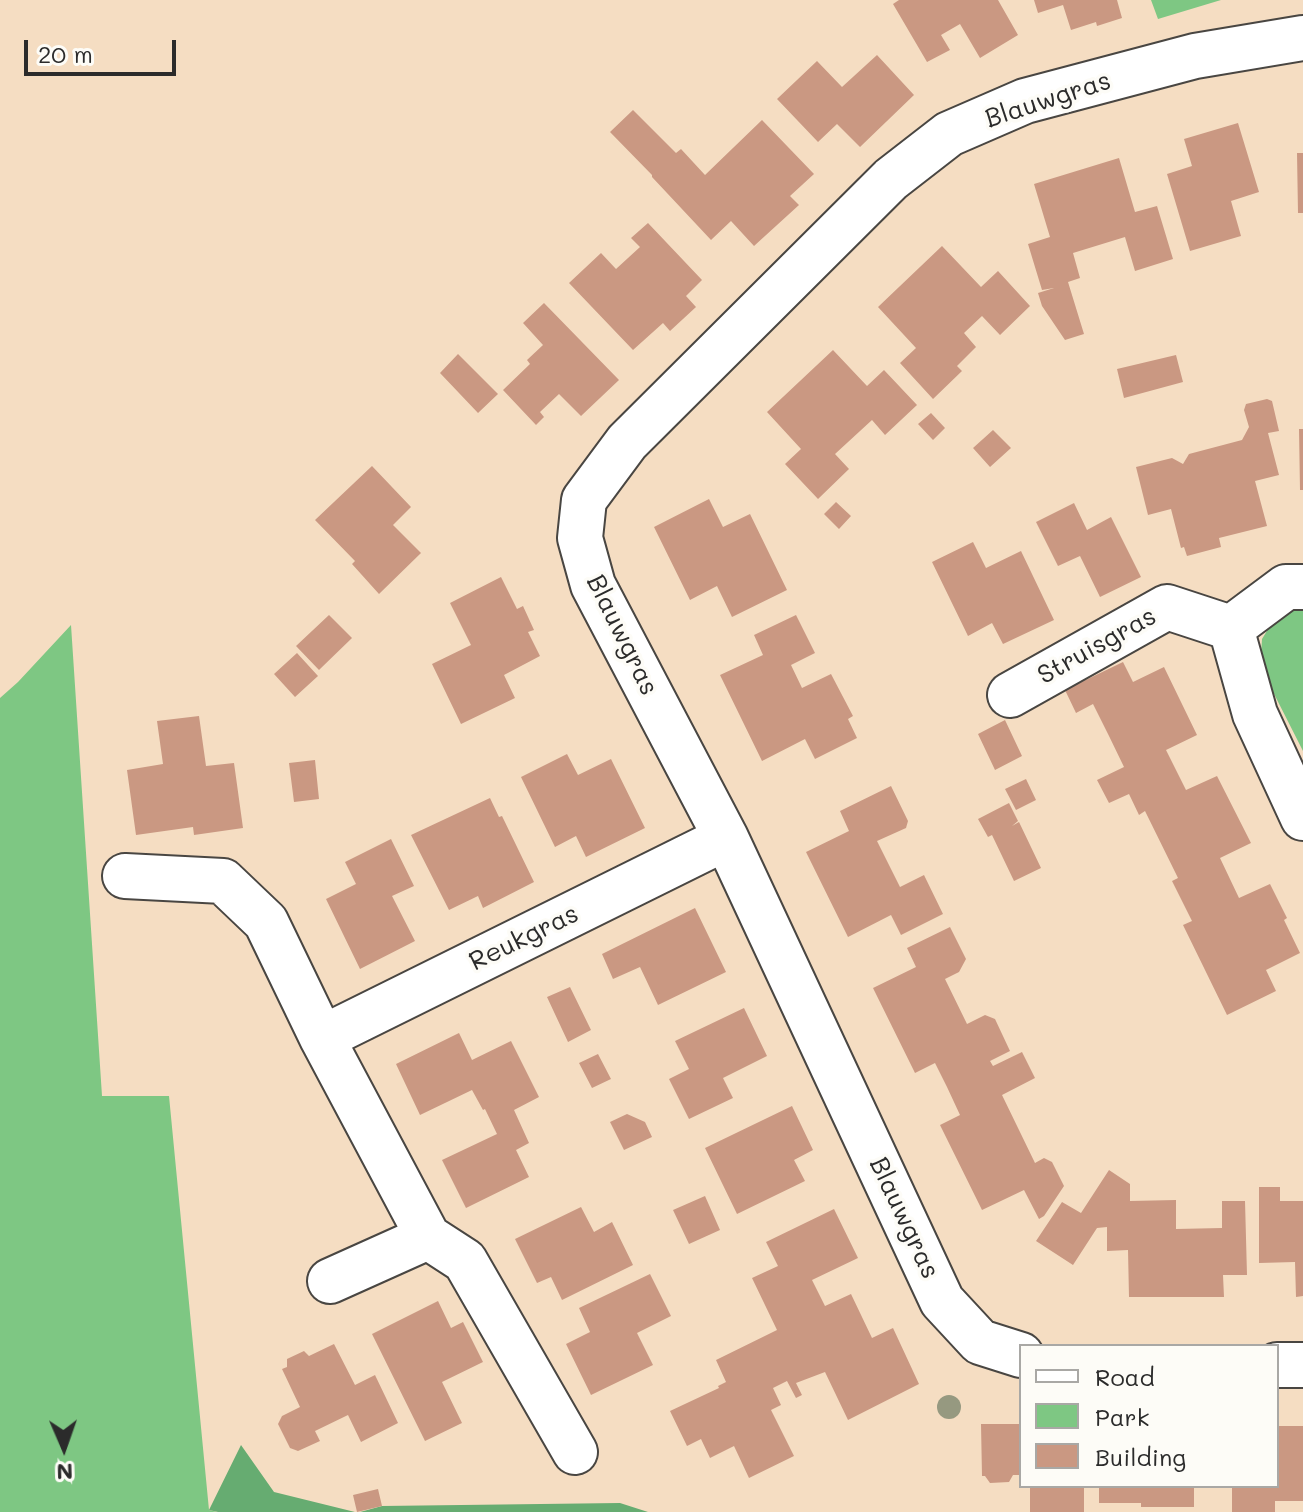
<!DOCTYPE html>
<style>
body{margin:0}
#map{position:relative;width:1303px;height:1512px;overflow:hidden;background:#f5ddc2;font-family:Mali,sans-serif}
canvas{display:block}
.legend{position:absolute;left:1019px;top:1344px;width:260px;height:144px;box-sizing:border-box;background:#fdfcf7;border:2px solid #a9a8a5;margin:0;padding:10px 14px;list-style:none;font-size:24px;color:#2b2b2b}
.legend li{display:flex;align-items:center;gap:16px;height:40px}
.legend b{width:40px;border:2px solid #a9a8a5}
.north{position:absolute;left:24px;top:1408px;width:80px;height:80px;-webkit-text-stroke:6px #fdfcf7;paint-order:stroke;rotate:178deg;font-size:22px;font-weight:700;line-height:32px;text-align:center;color:#2b2b2b}
.north::after{content:'';display:block;margin:auto;width:28px;height:36px;background:#2b2b2b;clip-path:polygon(50% 0,100% 100%,50% 72%,0 100%)}
.scale{position:absolute;left:24px;top:40px;width:152px;height:36px;box-sizing:border-box;border:4px solid #2b2b2b;border-top:0;padding-left:10px;font-size:24px;line-height:28px;white-space:nowrap;color:#2b2b2b;-webkit-text-stroke:6px #fdfcf7;paint-order:stroke}
</style>
<div id="map">
<canvas width="1303" height="1512"></canvas>
<ul class="legend">
<li><b style="height:10px;background:#fff"></b>Road</li>
<li><b style="height:22px;background:#7ec783"></b>Park</li>
<li><b style="height:22px;background:#ca9882"></b>Building</li>
</ul>
<div class="north">N</div>
<div class="scale">20 m</div>
</div>
<script>
const g = document.querySelector('canvas').getContext('2d');
g.lineJoin = 'round';
function paint(path, color) { g.fillStyle = color; g.fill(path, 'evenodd'); }
const toPath = rows => new Path2D(rows.map(r => 'M' + r).join(''));
function strokePath(path, color, width, dash) { g.strokeStyle = color; g.lineWidth = width; g.lineCap = dash ? 'butt' : 'round'; g.setLineDash(dash || []); g.stroke(path); }
function drawText(font, color, halo, rows, align = 'center') {
  g.font = font + ' Mali,sans-serif'; g.lineWidth = 7; g.setLineDash([]); g.textBaseline = 'middle'; g.strokeStyle = halo; g.fillStyle = color; for (const [text, x, y, turn = 0] of rows) {
    g.save(); g.translate(x, y); g.rotate((+turn || 0) * Math.PI / 180); g.textAlign = isNaN(turn) ? turn : align; if (halo) g.strokeText(text, 0, 0); g.fillText(text, 0, 0); g.restore();
  }
}
const green = toPath([
 [1151,0,1221,0,1158,19],
 [1303,605,1303,751,1269,684,1261,655,1262,639,1270,626,1289,607],
 [71,625,102,1096,169,1096,209,1510,217,1512,0,1512,0,698,18,682]
]);
const forest = toPath([
 [241,1445,274,1492,355,1512,218,1512,209,1510],
 [620,1503,648,1512,360,1512,382,1506]
]);
const building = toPath([
 [899,0,998,0,1018,35,980,58,960,24,941,35,950,50,927,62,893,4],
 [1034,0,1117,0,1122,18,1097,26,1096,22,1071,30,1063,5,1038,13],
 [877,55,914,95,860,147,837,124,818,142,777,99,817,61,842,87],
 [633,110,676,153,681,149,705,175,762,120,814,174,790,196,799,205,754,246,731,221,711,240,652,177,652,175,610,132],
 [1238,123,1259,192,1231,201,1241,236,1190,251,1167,174,1192,166,1184,139],
 [1297,153,1303,153,1303,213,1298,213],
 [1119,158,1135,212,1157,206,1173,259,1135,271,1125,237,1073,253,1080,278,1068,282,1084,334,1065,340,1042,306,1038,293,1054,288,1042,290,1028,244,1050,237,1034,184],
 [648,223,702,280,686,296,696,307,670,331,663,323,633,350,569,283,601,253,616,269,640,247,631,238],
 [942,246,981,287,998,271,1030,306,1000,335,982,316,964,333,976,347,957,366,962,371,933,399,900,363,916,348,878,307],
 [544,303,619,380,581,416,559,394,540,412,544,417,536,425,503,390,530,364,527,360,543,345,523,323],
 [833,350,867,386,884,370,917,405,885,435,872,420,835,454,849,469,818,499,785,464,801,449,767,412],
 [458,354,498,394,478,413,440,373],
 [1176,355,1183,382,1124,398,1117,369],
 [1267,399,1272,401,1279,431,1268,433,1279,475,1255,481,1267,526,1219,538,1221,547,1187,556,1184,547,1181,548,1171,509,1148,515,1136,467,1172,458,1183,464,1189,454,1242,440,1249,427,1244,410,1246,404],
 [931,413,945,428,933,440,918,424],
 [1299,429,1303,429,1303,490,1300,490],
 [993,430,1011,448,990,467,973,448],
 [372,466,411,507,393,525,421,553,379,594,352,564,355,561,315,520],
 [709,499,723,527,750,514,787,590,732,617,717,586,690,600,654,527],
 [836,502,851,516,839,529,824,514],
 [1074,503,1087,530,1111,517,1141,577,1100,597,1080,556,1058,566,1036,522],
 [973,542,986,568,1021,551,1054,620,1003,644,992,623,968,636,932,562],
 [501,577,517,609,523,606,534,630,528,632,540,656,504,675,515,698,461,724,432,664,471,645,450,603],
 [329,615,352,638,319,670,296,646],
 [796,615,815,653,791,665,802,688,831,674,853,716,848,719,857,738,815,759,805,739,762,761,720,675,763,655,754,635],
 [297,653,318,676,295,697,274,674],
 [1123,662,1133,682,1164,667,1197,735,1166,750,1186,790,1217,776,1251,843,1220,858,1239,898,1270,884,1287,918,1284,920,1300,953,1266,970,1276,991,1227,1015,1183,925,1192,921,1172,881,1178,878,1145,811,1139,815,1129,794,1109,803,1097,780,1124,767,1109,736,1093,704,1076,713,1065,690],
 [199,716,206,766,234,763,243,828,194,835,193,827,136,835,127,770,163,764,157,721],
 [1005,720,1022,756,995,770,978,734],
 [567,754,578,775,611,759,645,828,586,857,576,836,555,847,521,777],
 [315,760,319,799,294,802,289,763],
 [1026,779,1036,800,1016,810,1005,789],
 [891,786,908,821,906,828,877,841,900,887,924,875,943,914,901,935,891,915,848,937,806,852,849,831,840,811],
 [490,798,499,817,502,816,534,882,483,908,478,896,449,910,411,835],
 [1009,803,1018,821,1012,826,1019,822,1041,868,1014,881,992,835,988,837,978,819],
 [391,839,414,886,392,896,415,941,360,969,326,899,356,884,345,862],
 [695,908,726,972,658,1005,640,967,613,979,602,954],
 [950,927,966,959,959,972,945,979,967,1024,985,1015,995,1019,1010,1051,990,1061,993,1066,1022,1052,1035,1078,1002,1095,1035,1163,1044,1158,1052,1162,1064,1186,1044,1216,1039,1219,1024,1190,982,1210,940,1125,960,1115,947,1087,935,1063,915,1073,873,988,916,967,907,948],
 [570,987,591,1030,568,1042,547,997],
 [744,1008,767,1056,723,1078,733,1098,689,1119,669,1079,689,1069,675,1041],
 [459,1033,472,1060,511,1041,539,1097,514,1110,529,1143,516,1150,529,1177,466,1208,442,1160,497,1134,485,1109,483,1110,472,1090,420,1115,396,1064],
 [598,1054,611,1079,592,1088,579,1063],
 [792,1106,813,1150,794,1160,805,1181,737,1214,705,1148],
 [627,1114,645,1122,652,1137,624,1150,610,1122],
 [1109,1170,1130,1184,1130,1201,1176,1200,1176,1229,1222,1228,1222,1201,1245,1201,1247,1275,1223,1275,1224,1297,1129,1297,1128,1250,1107,1251,1107,1227,1097,1228,1073,1265,1036,1241,1062,1202,1081,1213],
 [1259,1187,1280,1187,1280,1201,1303,1201,1303,1296,1296,1297,1295,1262,1259,1263],
 [705,1196,720,1230,689,1244,673,1210],
 [581,1207,594,1232,612,1222,633,1265,562,1300,551,1277,537,1283,515,1239],
 [834,1209,858,1258,812,1280,825,1306,851,1294,872,1338,893,1328,919,1384,848,1420,825,1372,796,1383,802,1395,796,1398,787,1381,773,1388,781,1405,771,1410,794,1456,749,1478,734,1446,710,1458,701,1439,687,1446,670,1411,719,1388,718,1386,726,1382,716,1360,777,1330,752,1278,778,1266,766,1242],
 [650,1274,671,1316,637,1333,653,1365,591,1395,566,1344,590,1332,579,1308],
 [438,1301,451,1328,463,1322,483,1362,442,1382,462,1423,425,1441,372,1334],
 [334,1344,355,1385,375,1375,398,1423,361,1442,348,1415,315,1431,320,1441,298,1451,290,1448,278,1424,282,1416,300,1407,282,1369,287,1367,287,1359,304,1351,309,1356],
 [981,1424,1021,1424,1021,1475,1013,1475,1009,1482,990,1483,985,1476,982,1476],
 [1277,1426,1303,1426,1303,1501,1275,1501,1275,1512,1232,1512,1232,1486,1277,1486],
 [1030,1486,1084,1486,1084,1512,1030,1512],
 [1099,1486,1194,1486,1194,1507,1141,1507,1141,1503,1099,1503],
 [378,1489,382,1506,357,1512,353,1495]
]);
const minor = toPath([
 [1231,628,1255,714,1303,818],
 [1010,695,1167,607,1231,628,1286,587,1303,587],
 [125,876,223,881,266,922,322,1038,428,1237,465,1261,575,1452],
 [322,1038,726,838],
 [330,1281,428,1237],
 [1021,1355,980,1342,942,1301,726,838,593,585,580,538,584,500,627,442,891,179,949,134,1025,101,1195,56,1303,38],
 [1277,1365,1303,1365]
]);
const trees = [
 [949,1407]
];
const streetNames = [
 ["Blauwgras",1048,100,-18],
 ["Blauwgras",622,635,64],
 ["Struisgras",1097,646,-29],
 ["Reukgras",524,938,-26],
 ["Blauwgras",904,1218,65]
];
paint(green, '#7ec783');
paint(forest, '#66ac71');
paint(building, '#ca9882');
strokePath(minor, '#494642', 48);
strokePath(minor, '#fff', 44);
g.fillStyle = '#969980';
for (const [x, y] of trees) { g.beginPath(); g.arc(x, y, 12, 0, 2 * Math.PI); g.fill(); }
drawText('26px', '#2b2b2b', '#fdfcf7', streetNames);
</script>
